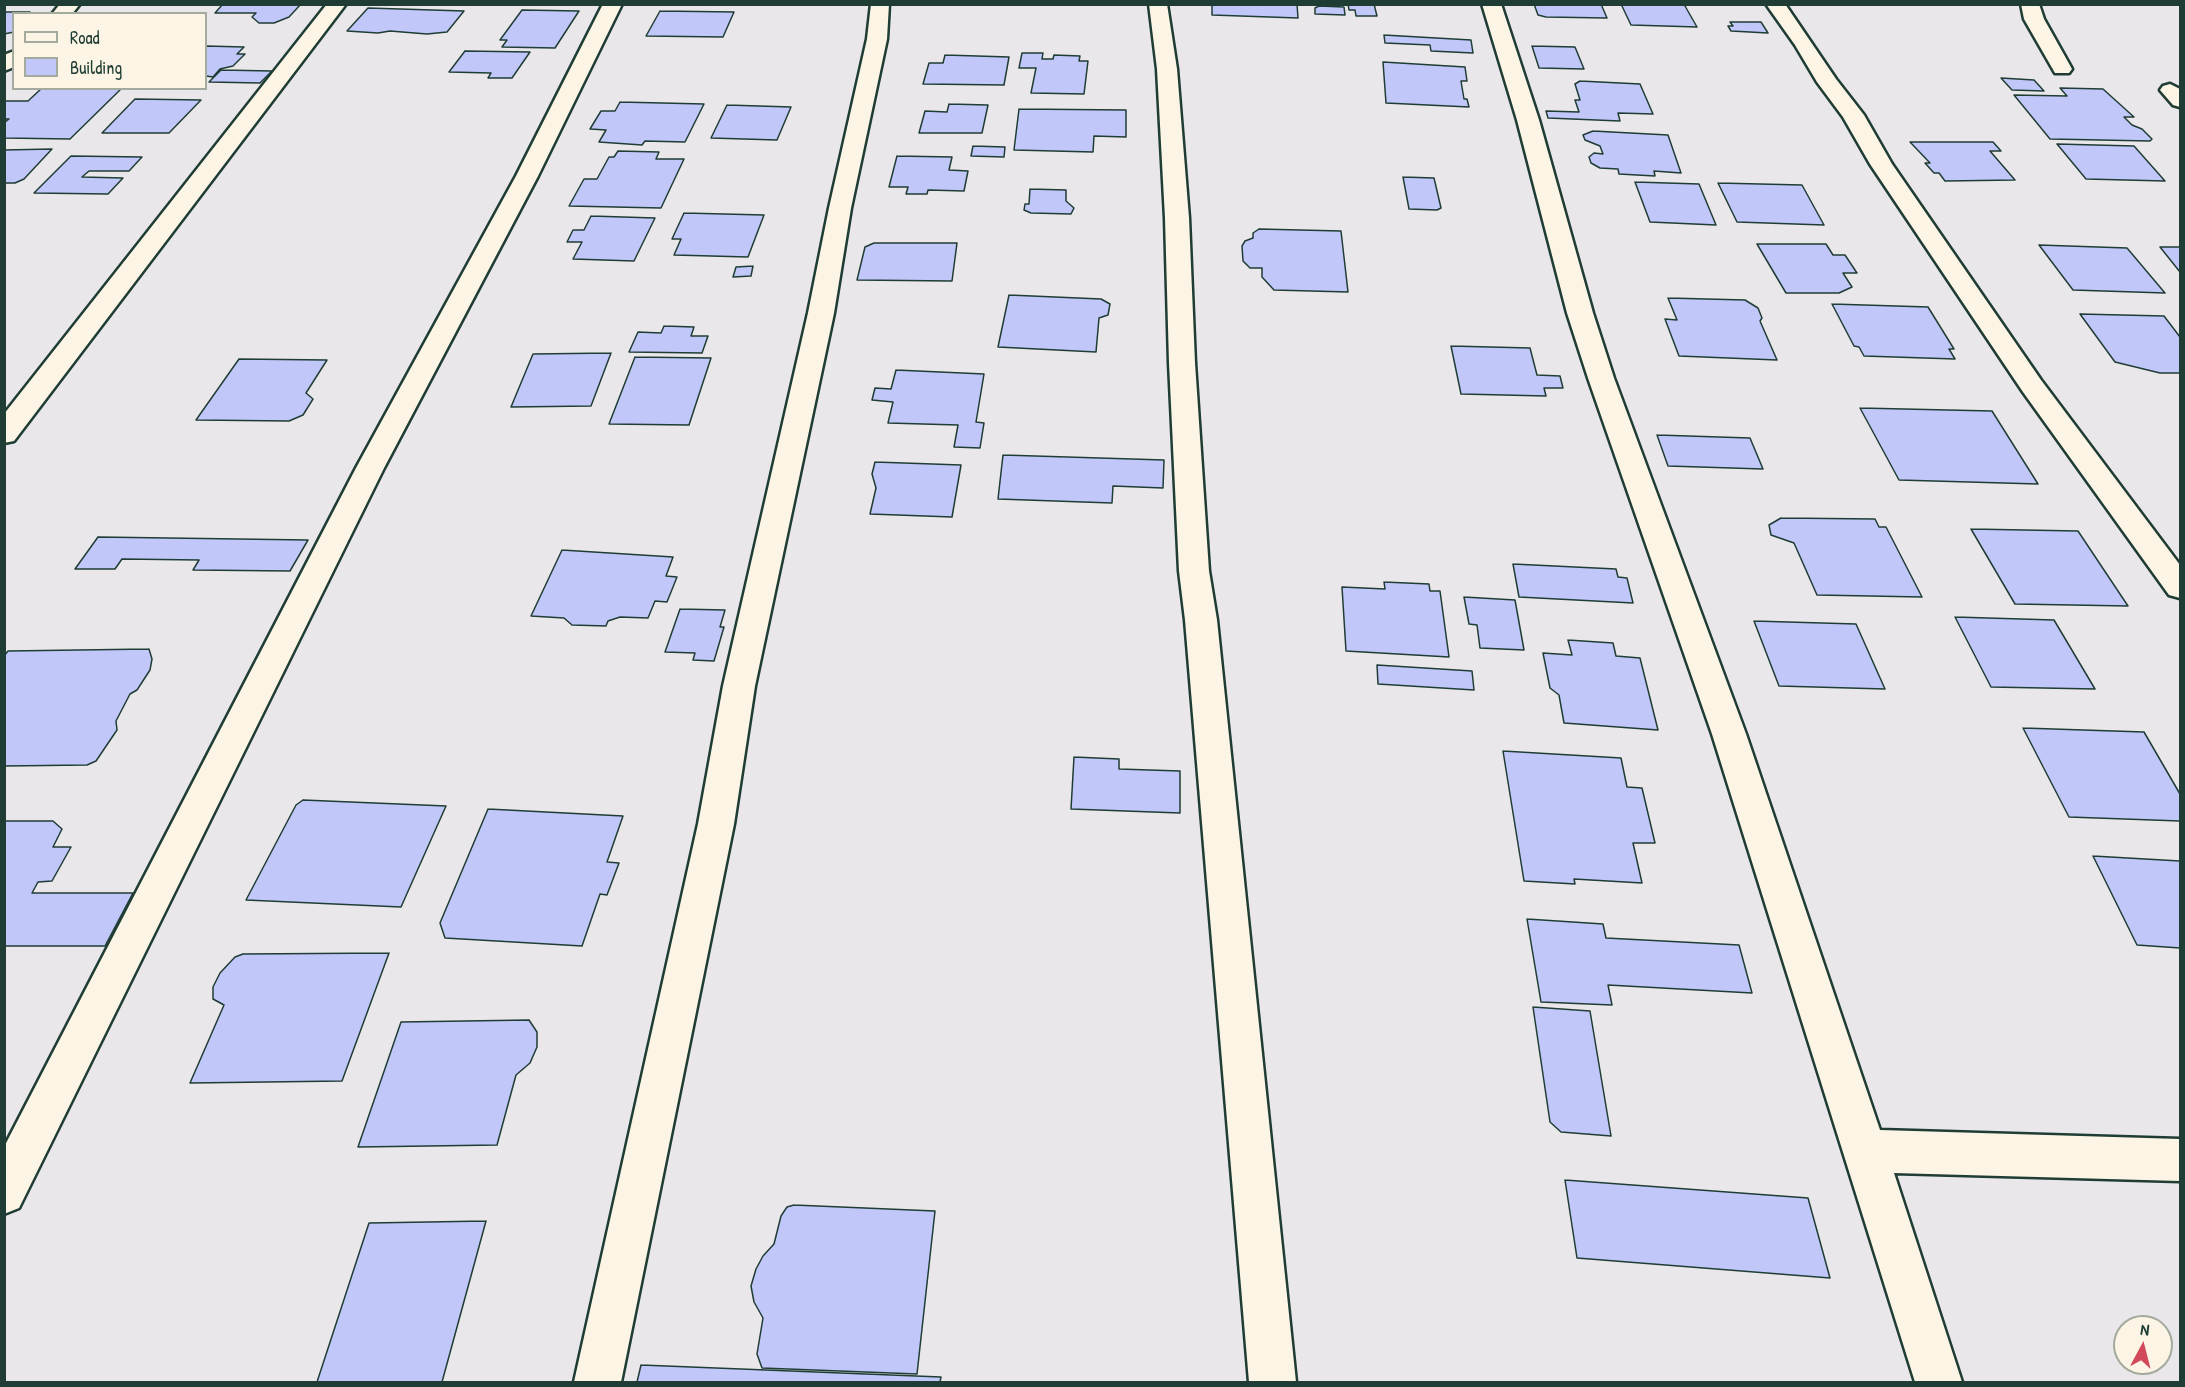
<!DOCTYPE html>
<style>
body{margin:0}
#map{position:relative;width:2185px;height:1387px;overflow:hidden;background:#eae7eb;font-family:"Patrick Hand",sans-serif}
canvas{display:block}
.frame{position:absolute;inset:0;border:6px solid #1f3d34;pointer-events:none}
.legend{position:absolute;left:12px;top:12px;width:195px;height:78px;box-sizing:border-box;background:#fcf5e5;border:2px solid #a4ab9e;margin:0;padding:8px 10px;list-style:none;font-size:18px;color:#1f3d34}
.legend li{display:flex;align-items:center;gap:12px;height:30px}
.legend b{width:30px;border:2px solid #a4ab9e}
.north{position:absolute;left:2113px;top:1315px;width:60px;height:60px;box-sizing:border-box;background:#fcf5e5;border:2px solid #a4ab9e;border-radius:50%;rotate:7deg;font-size:16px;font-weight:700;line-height:24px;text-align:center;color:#1f3d34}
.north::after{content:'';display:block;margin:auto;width:21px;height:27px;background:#d1495b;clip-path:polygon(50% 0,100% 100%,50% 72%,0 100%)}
</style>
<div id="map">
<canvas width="2185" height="1387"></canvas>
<div class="frame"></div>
<ul class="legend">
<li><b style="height:8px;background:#fcf5e5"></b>Road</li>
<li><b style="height:16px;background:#c1c7f9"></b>Building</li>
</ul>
<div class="north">N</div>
</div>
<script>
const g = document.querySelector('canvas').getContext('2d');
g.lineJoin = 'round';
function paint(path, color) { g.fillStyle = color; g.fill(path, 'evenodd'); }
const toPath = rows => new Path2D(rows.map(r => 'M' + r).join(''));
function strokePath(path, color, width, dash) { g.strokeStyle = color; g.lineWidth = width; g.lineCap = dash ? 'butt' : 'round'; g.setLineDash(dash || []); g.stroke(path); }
const building = toPath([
 [223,4,301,4,289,17,274,23,259,23,252,17,256,13,215,13,223,4],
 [1212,4,1297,4,1298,18,1212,15,1212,4],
 [1348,4,1374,4,1377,16,1356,16,1355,10,1349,10,1348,4],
 [1534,4,1601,4,1607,18,1546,17,1538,15,1534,4],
 [1621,4,1689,4,1685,6,1697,27,1631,25,1621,4],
 [1319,6,1344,7,1345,15,1315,14,1315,8,1319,6],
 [368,8,464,11,447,32,427,34,390,31,378,33,347,31,368,8],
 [522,10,579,11,555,48,502,47,507,40,500,40,522,10],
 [660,11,734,12,723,37,646,36,660,11],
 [4,12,30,12,14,14,14,32,4,34,4,12],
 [1730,22,1761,22,1768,33,1731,31,1728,26,1733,26,1730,22],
 [1384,35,1471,40,1473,53,1431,51,1430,45,1385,43,1384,35],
 [206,46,244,47,237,54,245,54,233,66,220,69,213,77,206,76,206,46],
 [1532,46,1575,47,1584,69,1539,68,1532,46],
 [465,51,530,52,512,78,488,78,491,73,449,72,465,51],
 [1022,53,1043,53,1042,59,1053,59,1054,55,1080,56,1079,61,1088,61,1084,94,1031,93,1036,68,1019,68,1022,53],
 [945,55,1009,57,1004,85,923,84,929,63,943,63,945,55],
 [1383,62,1465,67,1467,81,1461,81,1464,99,1467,99,1469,107,1386,103,1383,62],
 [221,70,272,71,260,83,209,82,221,70],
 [2001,78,2034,80,2044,91,2012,90,2001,78],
 [1580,81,1640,84,1653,114,1618,113,1620,121,1548,118,1546,111,1579,112,1575,100,1580,100,1575,84,1580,81],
 [42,88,122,88,70,139,4,138,4,123,9,119,4,119,4,101,28,101,42,88],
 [2060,88,2103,89,2134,117,2124,117,2132,125,2142,129,2152,139,2150,141,2050,139,2014,95,2067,96,2060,88],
 [135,99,201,100,169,133,102,133,135,99],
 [620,102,704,104,685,142,645,141,642,145,599,142,606,130,590,129,601,111,615,111,620,102],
 [949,104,988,105,982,133,919,133,925,111,947,112,949,104],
 [727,105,791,107,777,140,711,138,727,105],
 [1019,109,1126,110,1126,137,1094,136,1093,152,1014,150,1019,109],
 [1593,131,1668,135,1681,173,1654,171,1655,176,1619,174,1618,169,1600,168,1591,163,1589,157,1594,153,1603,154,1600,146,1585,140,1583,135,1593,131],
 [1910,142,1993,142,2001,151,1990,151,2015,180,1945,181,1939,173,1934,173,1925,163,1930,163,1910,142],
 [2057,144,2134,146,2165,181,2086,179,2057,144],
 [973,146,1005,147,1004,157,971,156,973,146],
 [52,149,24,179,15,183,4,183,4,150,52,149],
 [618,151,659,152,656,159,684,159,661,208,569,206,584,179,597,179,609,157,614,157,618,151],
 [71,156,142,157,129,171,89,171,82,177,123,178,108,194,34,193,71,156],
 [897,156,952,157,949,170,968,171,964,191,928,190,927,194,906,194,908,187,889,187,897,156],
 [1403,177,1434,178,1441,208,1437,210,1409,209,1403,177],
 [1635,182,1699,184,1716,225,1650,222,1635,182],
 [1718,183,1802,185,1824,225,1737,222,1718,183],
 [1030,189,1066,190,1066,201,1074,208,1071,214,1031,213,1024,210,1025,204,1029,204,1030,189],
 [684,213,764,215,748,257,674,255,681,239,672,239,684,213],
 [591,216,655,218,634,261,573,259,582,242,567,242,573,230,584,230,591,216],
 [1259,229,1341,231,1348,292,1274,290,1262,277,1262,268,1250,268,1243,261,1242,246,1245,241,1253,238,1253,233,1259,229],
 [874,243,957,243,952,281,857,280,865,247,874,243],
 [1757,244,1826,244,1833,255,1845,255,1857,273,1843,273,1852,287,1839,293,1786,293,1757,244],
 [2039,245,2127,248,2165,293,2073,290,2039,245],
 [2160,247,2180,247,2180,272,2160,247],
 [753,266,751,276,733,277,736,267,753,266],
 [1009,295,1101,299,1110,304,1108,315,1099,318,1096,352,998,347,1009,295],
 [1668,298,1745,300,1758,308,1762,318,1760,321,1777,360,1679,356,1665,319,1677,320,1668,298],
 [1832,304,1928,307,1954,349,1949,349,1955,359,1864,356,1859,347,1854,346,1832,304],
 [2080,314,2164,316,2180,337,2180,373,2160,373,2115,362,2080,314],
 [664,326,694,327,691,336,708,336,702,353,629,352,638,332,661,333,664,326],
 [1451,346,1530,348,1537,375,1560,376,1563,388,1544,388,1546,396,1461,394,1451,346],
 [611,353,591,406,511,407,533,354,611,353],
 [635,357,711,358,689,425,609,424,635,357],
 [239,359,327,360,306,393,313,399,303,415,289,421,196,420,239,359],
 [896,370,984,374,976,422,984,423,980,448,954,447,958,425,888,423,893,402,872,400,875,388,891,389,896,370],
 [1860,408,1992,411,2038,484,1899,480,1860,408],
 [1657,435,1750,438,1763,469,1668,466,1657,435],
 [1003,455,1164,460,1163,488,1113,486,1112,503,998,499,1003,455],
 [875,462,961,465,952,517,870,514,876,488,872,474,875,462],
 [1781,518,1875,519,1879,527,1886,527,1922,597,1817,595,1794,543,1771,535,1769,525,1781,518],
 [1971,529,2078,531,2128,606,2015,604,1971,529],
 [98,537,308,540,290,571,193,570,199,560,122,559,115,569,75,569,98,537],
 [562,550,673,557,666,576,677,577,667,602,655,601,648,618,620,617,608,621,606,626,572,625,564,618,531,616,562,550],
 [1513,564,1616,569,1618,577,1627,578,1633,603,1519,597,1513,564],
 [1384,582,1429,584,1430,591,1440,591,1449,657,1346,651,1342,587,1385,589,1384,582],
 [1464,597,1515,600,1524,650,1480,648,1477,625,1469,624,1464,597],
 [680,609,725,610,720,627,724,627,714,661,693,660,695,653,665,652,680,609],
 [1955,617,2054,620,2095,689,1991,687,1955,617],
 [1754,621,1856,624,1885,689,1779,686,1754,621],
 [1568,640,1613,643,1616,656,1640,658,1658,730,1564,723,1559,695,1550,688,1543,653,1572,655,1568,640],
 [149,649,152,659,150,670,137,690,130,694,116,721,117,730,96,761,87,765,4,766,4,656,8,651,149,649],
 [1377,665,1472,671,1474,690,1378,684,1377,665],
 [2023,728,2144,732,2180,794,2180,821,2069,817,2023,728],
 [1503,751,1621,758,1627,787,1642,788,1655,843,1633,843,1642,883,1574,879,1575,884,1524,881,1503,751],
 [1074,757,1119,759,1119,769,1180,771,1180,813,1071,809,1074,757],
 [303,800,446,806,401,907,246,900,296,805,303,800],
 [488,809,623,816,607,862,619,863,607,895,600,894,582,946,445,938,440,923,488,809],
 [4,821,53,821,62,829,53,847,71,847,52,881,38,882,32,893,133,893,105,946,4,946,4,821],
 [2093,856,2180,861,2180,948,2137,945,2093,856],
 [1527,919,1603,924,1606,938,1739,945,1752,993,1608,985,1612,1005,1541,1002,1527,919],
 [389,953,342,1081,190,1083,224,1005,213,999,213,987,220,973,235,957,243,954,389,953],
 [1533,1007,1590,1011,1611,1136,1561,1132,1550,1122,1533,1007],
 [529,1020,537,1032,537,1047,530,1063,516,1075,497,1145,358,1147,401,1022,529,1020],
 [1565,1180,1808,1198,1830,1278,1577,1258,1565,1180],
 [794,1205,935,1211,917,1374,762,1368,757,1354,763,1318,754,1302,751,1286,756,1269,763,1256,774,1244,781,1216,787,1207,794,1205],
 [486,1221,442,1382,317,1382,369,1223,486,1221],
 [641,1365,941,1377,940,1382,637,1382,641,1365]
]);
const minor = toPath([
 [60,4,80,4,72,14,52,14,60,4],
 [327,4,346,4,14,441,4,443,4,414,327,4],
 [603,4,622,4,538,176,384,468,19,1208,4,1214,4,1147,356,468,516,176,603,4],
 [871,4,889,4,887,39,851,208,834,313,755,686,734,824,621,1382,574,1382,698,824,723,686,808,313,829,208,867,39,871,4],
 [1149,4,1167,4,1177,69,1189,218,1195,363,1209,571,1217,620,1296,1382,1249,1382,1185,620,1179,571,1169,363,1165,218,1157,69,1149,4],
 [1482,4,1501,4,1539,120,1593,313,1614,378,1746,734,1880,1130,2180,1139,2180,1181,1894,1173,1962,1382,1915,1382,1712,734,1588,378,1567,313,1517,120,1482,4],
 [1766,4,1785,4,1836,79,1864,115,1892,164,2041,380,2180,565,2180,598,2169,595,2023,392,1870,164,1843,117,1817,82,1795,45,1766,4],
 [2021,4,2039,4,2044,19,2072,69,2069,73,2055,73,2024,19,2021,4],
 [14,51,14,67,4,71,4,55,14,51],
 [2170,84,2180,89,2180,107,2173,105,2160,90,2163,86,2170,84]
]);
paint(building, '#c1c7f9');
strokePath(building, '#1f3d34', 1.5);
strokePath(minor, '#1f3d34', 5);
paint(minor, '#fcf5e5');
</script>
